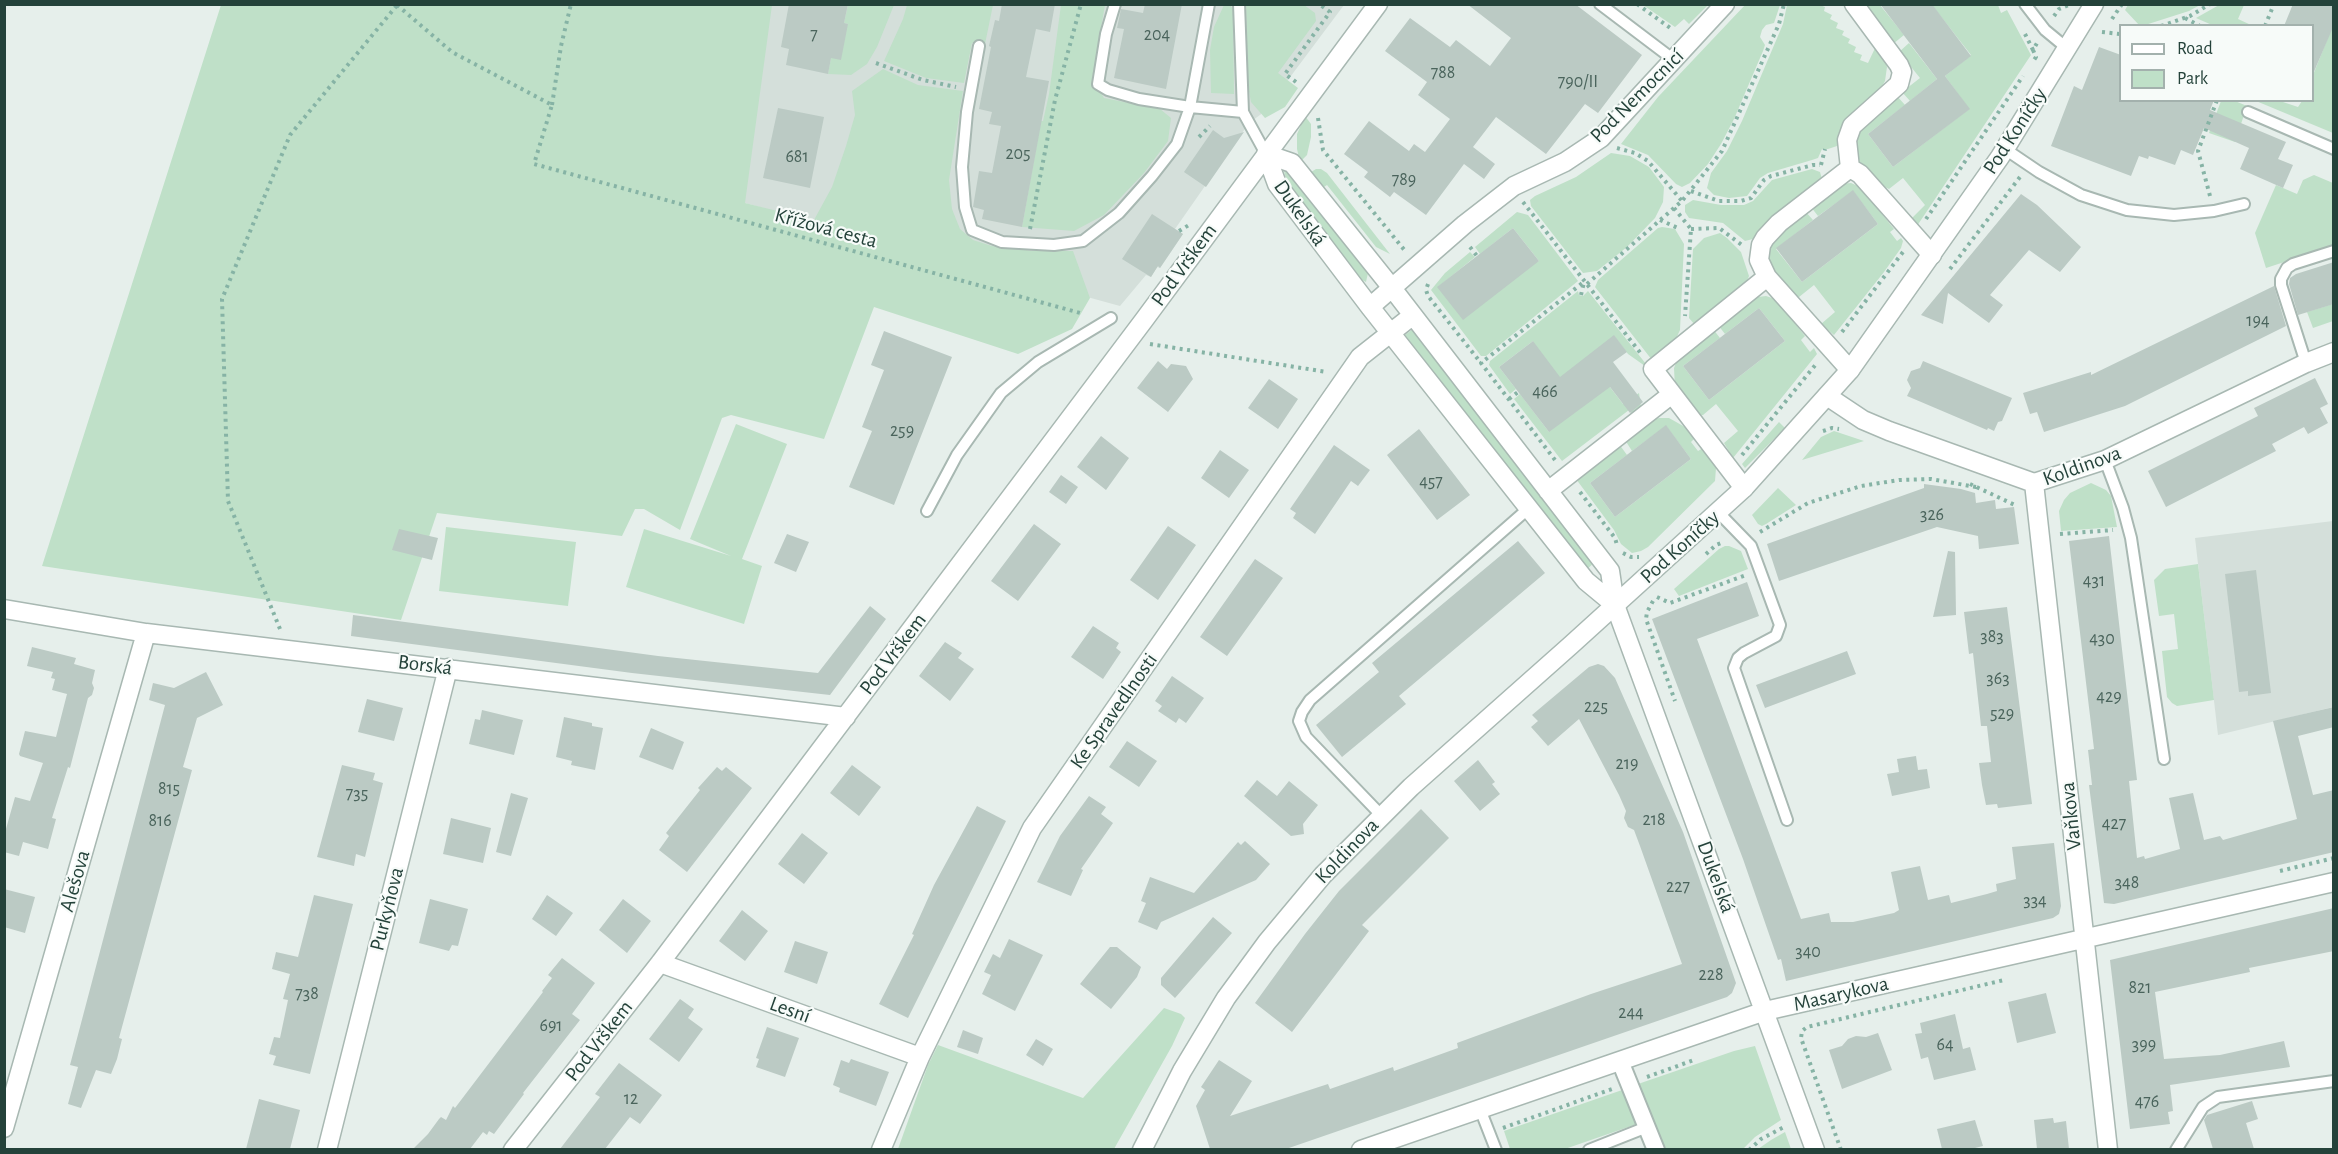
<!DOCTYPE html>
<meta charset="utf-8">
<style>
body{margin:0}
#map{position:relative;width:2338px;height:1154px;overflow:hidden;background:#e6efeb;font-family:"Alegreya Sans",sans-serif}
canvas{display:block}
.frame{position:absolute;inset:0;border:6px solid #24423a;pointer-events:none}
.legend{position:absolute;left:2119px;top:24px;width:195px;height:78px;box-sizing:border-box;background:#f7fbf9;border:2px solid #a3b1ad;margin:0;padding:8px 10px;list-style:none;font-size:18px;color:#24423a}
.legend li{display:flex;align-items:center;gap:12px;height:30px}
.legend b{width:30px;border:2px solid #a3b1ad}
</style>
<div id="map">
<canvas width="2338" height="1154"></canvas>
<div class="frame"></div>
<ul class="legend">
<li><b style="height:8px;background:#fff"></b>Road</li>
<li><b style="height:16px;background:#bfe0c8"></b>Park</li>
</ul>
</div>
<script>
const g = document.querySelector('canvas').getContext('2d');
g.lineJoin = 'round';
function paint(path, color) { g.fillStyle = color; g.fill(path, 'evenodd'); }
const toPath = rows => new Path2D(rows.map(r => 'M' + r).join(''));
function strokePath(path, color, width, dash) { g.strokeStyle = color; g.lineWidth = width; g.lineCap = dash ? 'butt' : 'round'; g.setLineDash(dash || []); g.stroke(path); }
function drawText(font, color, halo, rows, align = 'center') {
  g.font = font + ' "Alegreya Sans",sans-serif'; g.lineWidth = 4.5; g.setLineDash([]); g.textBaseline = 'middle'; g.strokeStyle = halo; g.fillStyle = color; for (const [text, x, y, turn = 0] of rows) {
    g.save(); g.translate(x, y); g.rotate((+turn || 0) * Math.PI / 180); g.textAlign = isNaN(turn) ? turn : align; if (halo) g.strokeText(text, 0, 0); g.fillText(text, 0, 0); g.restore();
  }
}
const built = toPath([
 [586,5,1344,5,1264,112,1249,123,1175,229,1183,234,1160,268,1157,267,1151,277,1146,275,1120,306,745,203],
 [2333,521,2333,707,2218,735,2195,538]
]);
const green = toPath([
 [1746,4,1780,5,1774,23,1766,25,1762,30,1760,37,1765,45,1763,51,1734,119,1721,144,1708,164,1690,183,1682,187,1676,184,1648,155,1621,144,1658,97],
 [221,5,772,5,745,203,814,220,832,187,846,146,855,115,852,91,883,69,918,85,963,91,949,180,952,209,960,229,973,240,992,246,1034,251,1073,251,1090,298,1072,329,1018,354,874,307,824,439,731,415,722,418,680,530,644,509,635,509,622,536,437,513,401,620,42,566],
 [848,5,894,5,877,47,867,64,851,75,828,74,831,58,848,24,844,23],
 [907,5,993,5,985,44,972,43,964,83,926,78,884,61,903,19],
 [1061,5,1105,5,1092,79,1104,98,1160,109,1171,118,1168,141,1144,173,1104,215,1074,231,1022,227,1041,121,1043,121,1049,94],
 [1224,5,1230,5,1233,9,1234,94,1211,93,1210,50,1214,27],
 [1246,5,1304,5,1315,13,1316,21,1278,73,1298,88,1285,107,1265,118,1251,102,1248,86],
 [1643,5,1708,5,1689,24,1684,19,1675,27],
 [1787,5,1820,5,1825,7,1824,11,1832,15,1830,19,1838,23,1836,28,1844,31,1842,35,1850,39,1848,43,1856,47,1854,52,1862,55,1860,60,1868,63,1876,46,1884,54,1887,67,1885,81,1877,95,1842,126,1838,135,1837,146,1828,149,1822,149,1818,158,1812,160,1768,173,1760,178,1747,196,1729,198,1714,195,1707,188,1711,173,1727,151,1742,121,1783,24],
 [1863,5,1880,5,1904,35,1893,44],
 [1932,5,1998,5,2001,13,2007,10,2031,55,1915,229,1910,220,1925,205,1903,178,1889,189,1879,184,1860,162,1857,154,1856,137,1865,120,1897,96,1905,105,1868,134,1893,167,1969,109,1945,76,1971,55],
 [2128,5,2128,4,2200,5,2189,11,2142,26,2139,25,2125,10],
 [2219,5,2244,5,2238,19,2251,25,2212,25,2196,18],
 [2333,25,2333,133,2256,101,2280,101,2298,107,2302,101,2312,100,2313,75],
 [1909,43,1937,79,1910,101,1902,92,1920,78,1899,52],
 [2221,101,2235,101,2247,106,2235,142,2209,133],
 [1305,116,1311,124,1311,137,1307,155,1300,162,1297,149,1297,134],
 [1611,153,1630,156,1649,167,1664,187,1663,202,1655,218,1627,247,1597,271,1583,273,1531,206,1530,200,1535,196,1576,177],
 [1316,169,1321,169,1327,173,1390,254,1376,247,1327,185,1321,189,1306,175],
 [1812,169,1820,172,1822,179,1763,228,1753,239,1745,241,1723,223,1689,218,1685,212,1685,205,1693,200,1721,205,1744,205,1753,201,1772,180],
 [1284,171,1289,171,1368,273,1366,282,1360,279,1287,183],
 [2314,175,2333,183,2333,246,2266,268,2255,233,2276,185,2297,194,2303,180],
 [1851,183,1860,187,1894,229,1890,232,1897,241,1901,238,1903,241,1901,248,1884,272,1834,335,1821,324,1835,312,1814,285,1799,297,1793,296,1772,274,1767,255,1775,237,1805,211,1813,220,1776,249,1802,282,1878,224,1853,191,1818,216,1811,207,1841,184],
 [1517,212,1528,215,1578,281,1486,356,1481,356,1431,290,1445,273,1470,252,1475,257,1438,287,1539,261,1513,228,1480,254,1475,247],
 [1662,227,1675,229,1684,244,1680,330,1674,343,1652,360,1595,287,1598,280,1658,228],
 [1720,233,1727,238,1741,252,1749,276,1745,286,1695,325,1689,318,1693,249,1704,238],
 [1578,291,1579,295,1583,296,1588,291,1646,364,1645,366,1628,354,1614,336,1599,373,1623,404,1639,393,1641,407,1635,417,1629,410,1562,461,1514,399,1520,394,1549,432,1533,341,1499,367,1516,389,1510,394,1489,365,1490,361],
 [1766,296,1772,298,1781,306,1805,336,1801,340,1810,352,1814,348,1817,354,1733,458,1724,443,1738,431,1716,404,1703,415,1697,416,1675,388,1674,368,1678,358,1713,329,1720,338,1683,366,1709,400,1785,341,1759,308,1725,334,1718,325,1747,303,1758,297],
 [2333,304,2333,321,2313,328,2307,312],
 [1413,329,1594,563,1586,570,1405,335],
 [1659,418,1669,418,1685,427,1695,438,1691,442,1698,451,1703,448,1716,468,1715,481,1648,547,1641,551,1632,553,1621,544,1614,530,1576,479,1619,444,1627,455,1590,483,1615,517,1691,459,1666,426,1632,451,1625,440,1655,419],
 [1779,422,1785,428,1745,468,1742,464],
 [736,424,787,444,742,559,762,566,744,624,626,587,644,529,731,556,690,539],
 [1834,431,1864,441,1802,460,1821,437],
 [2091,483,2106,490,2111,496,2117,527,2061,531,2059,511,2064,500,2070,493],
 [1778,488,1796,505,1766,524,1762,526,1758,524,1752,515],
 [446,527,576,542,568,606,439,591],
 [1725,546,1729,546,1741,551,1748,569,1679,596,1674,589,1719,549],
 [2198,564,2214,700,2177,706,2172,703,2167,697,2162,651,2178,649,2174,614,2159,616,2154,580,2165,569],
 [1164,1008,1181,1014,1185,1018,1172,1046,1114,1149,898,1149,928,1065,938,1045,1083,1098],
 [1755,1046,1781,1120,1755,1137,1743,1149,1664,1149,1638,1084,1734,1051],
 [1625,1089,1637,1124,1562,1150,1510,1149,1504,1131],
 [1785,1132,1791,1149,1758,1149,1771,1140]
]);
const building = toPath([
 [789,4,848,4,844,23,848,24,841,60,831,58,828,74,786,65,789,49,781,47],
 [1002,4,1055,4,1050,32,1036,29,1026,77,1049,81,1022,227,982,219,984,210,973,207,979,171,992,173,1001,126,989,124,992,112,979,109,991,47,989,46,995,20,999,21],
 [1145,4,1182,4,1166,89,1114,78,1124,29,1117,28,1121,9,1143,13],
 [1467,4,1575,4,1642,55,1598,113,1585,104,1546,154,1496,117,1473,147,1495,164,1484,179,1464,164,1426,215,1394,192,1390,197,1364,177,1368,172,1344,154,1369,121,1409,151,1414,144,1425,152,1450,119,1418,95,1427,82,1385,51,1410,18,1450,47,1456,40,1490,66,1511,38],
 [1880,4,1932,4,1971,56,1945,76,1970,109,1893,167,1868,134,1937,79],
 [2293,4,2334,4,2334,25,2313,74,2313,26,2284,26],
 [2099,47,2121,55,2121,100,2214,100,2210,110,2286,142,2278,159,2293,165,2283,188,2240,169,2249,148,2204,128,2193,155,2181,150,2175,165,2149,156,2148,159,2139,156,2131,176,2051,146,2074,86,2082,90],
 [778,108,824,117,810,188,763,178],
 [1213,130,1224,138,1244,132,1206,187,1184,172],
 [1853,190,1878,224,1802,282,1776,248],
 [2021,194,2037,205,2081,247,2060,272,2029,250,1990,295,2003,305,1989,323,1948,293,1943,324,1921,315],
 [1152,214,1183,234,1160,268,1158,266,1151,277,1122,259],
 [1513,228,1539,261,1463,320,1437,287],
 [2334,262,2334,304,2298,315,2289,284,2290,278,2296,274],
 [2274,286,2286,326,2125,406,2044,432,2037,412,2030,414,2023,393,2091,372,2091,375],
 [1759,308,1785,341,1709,400,1683,366],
 [884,331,952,357,894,505,849,487,872,431,862,427,884,370,871,365],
 [1614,335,1627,352,1613,362,1643,402,1630,413,1610,387,1549,432,1499,367,1533,341,1560,377],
 [1158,361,1167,369,1171,364,1186,366,1193,379,1168,412,1137,388],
 [1923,361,2012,398,2002,421,1998,422,1994,431,1988,428,1987,430,1907,396,1911,388,1907,380,1911,371,1920,368],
 [2315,378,2328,404,2320,408,2328,423,2308,434,2304,427,2272,444,2276,451,2166,507,2148,471,2258,416,2254,408],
 [1269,379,1298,399,1278,429,1248,408],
 [1666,425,1691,459,1615,517,1590,483],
 [1419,429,1470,495,1437,520,1387,455],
 [1101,436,1129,458,1106,490,1077,467],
 [1334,445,1370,470,1358,486,1351,481,1315,534,1293,518,1296,513,1290,509],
 [1220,450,1249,470,1229,498,1201,478],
 [1061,475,1078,487,1066,504,1049,492],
 [1924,484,1961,489,1975,493,1976,503,1995,500,1996,509,2014,507,2019,544,1979,549,1978,536,1937,527,1779,581,1767,544,1924,488],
 [1034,524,1061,544,1018,601,991,581],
 [1168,526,1196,545,1158,600,1130,580],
 [399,529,438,538,432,560,392,550],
 [787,534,809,542,796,572,774,563],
 [2109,536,2137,780,2129,781,2137,858,2144,856,2145,859,2180,849,2169,798,2193,793,2204,840,2220,836,2223,840,2297,819,2273,721,2334,707,2334,727,2298,736,2313,795,2334,790,2334,852,2114,904,2104,903,2089,785,2092,785,2088,750,2094,749,2069,541],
 [1518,541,1545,573,1399,696,1406,704,1342,757,1316,725,1379,672,1372,663],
 [1948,551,1955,552,1956,615,1933,617],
 [1255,559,1283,578,1227,656,1200,637],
 [2256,570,2271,693,2248,696,2248,691,2239,692,2225,574],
 [1747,582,1759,616,1697,639,1801,919,1829,913,1831,922,1853,922,1894,913,1899,910,1891,872,1920,866,1928,900,1949,895,1951,903,1987,894,1997,891,1996,884,2016,879,2012,847,2054,843,2061,906,2059,914,2053,918,1786,981,1781,959,1778,960,1743,859,1652,619],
 [870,606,886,619,830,695,632,673,351,636,353,615,658,656,818,673],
 [2007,607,2032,804,1998,808,1997,804,1986,805,1982,785,1979,763,1991,762,1987,726,1981,726,1973,653,1969,654,1964,612],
 [1093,626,1119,643,1116,648,1121,652,1103,679,1071,657],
 [945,642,962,653,958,658,974,669,950,701,919,676],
 [32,647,76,658,74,664,95,670,92,683,94,688,92,695,88,698,70,768,68,767,52,818,56,819,48,849,23,842,19,856,4,852,4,836,15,797,30,801,43,763,20,756,19,754,25,731,56,737,67,694,52,690,55,679,51,678,53,672,27,666],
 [1847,651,1856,674,1765,708,1756,685],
 [1598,664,1604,666,1615,678,1683,832,1736,983,1732,993,1727,997,1286,1149,1210,1149,1196,1106,1205,1090,1201,1087,1219,1060,1252,1081,1230,1116,1328,1084,1330,1089,1393,1067,1394,1071,1458,1048,1457,1043,1591,994,1682,964,1640,846,1634,830,1628,827,1624,818,1626,811,1619,795,1579,719,1548,746,1531,727,1538,721,1532,715,1589,667],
 [206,672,223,705,197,718,183,767,192,770,119,1038,122,1039,117,1059,111,1074,96,1070,81,1108,68,1104,78,1067,70,1065,165,705,149,700,153,683,174,688],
 [1172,676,1204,698,1186,723,1179,718,1176,723,1158,711,1162,706,1155,701],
 [367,699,403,708,394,741,358,732],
 [482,710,523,720,514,755,469,744,475,719,480,720],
 [564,717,592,723,592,726,603,728,595,770,571,765,572,761,556,757],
 [651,728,684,742,673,770,639,757],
 [1127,741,1157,761,1139,787,1109,767],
 [1916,756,1918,770,1927,769,1930,788,1892,796,1887,774,1899,772,1897,759],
 [1478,760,1495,782,1492,784,1500,794,1480,811,1454,781],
 [342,765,375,773,373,780,383,783,365,857,356,854,354,866,317,857],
 [852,765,881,787,859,816,830,793],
 [717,767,722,771,726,767,752,788,687,872,659,850,669,836,666,833,700,790,698,788],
 [1257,780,1277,796,1289,781,1318,805,1303,824,1304,834,1291,836,1244,796],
 [511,793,528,798,511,856,496,852],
 [1089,796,1106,807,1101,814,1113,823,1081,869,1083,870,1071,896,1037,882,1060,836],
 [977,806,1006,821,908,1018,879,1004,914,935,912,934,934,885],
 [1421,809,1449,838,1362,925,1369,931,1292,1032,1255,1003,1305,934,1339,891],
 [451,818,491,828,483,863,443,854],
 [802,833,828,853,804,884,778,864],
 [1245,841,1270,864,1256,880,1161,922,1157,930,1138,922,1146,903,1141,901,1150,877,1194,893,1238,842,1241,845],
 [4,889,35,897,25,933,4,927],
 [314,895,353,904,310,1074,273,1065,276,1056,269,1054,274,1037,280,1038,288,1000,283,999,290,974,272,969,276,952,298,957],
 [547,895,573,913,556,936,532,919],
 [430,899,468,909,458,946,452,945,449,951,419,943],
 [623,899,651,921,627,953,599,930],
 [2334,908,2334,951,2249,968,2250,972,2155,992,2164,1059,2220,1055,2284,1041,2290,1067,2170,1085,2173,1111,2168,1112,2170,1124,2130,1129,2110,960],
 [742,910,768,931,745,961,719,941],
 [1213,917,1232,933,1175,998,1161,985,1161,978],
 [1009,939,1043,955,1015,1011,982,994,991,975,984,972,993,954,1000,958],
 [795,941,828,952,817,984,784,972],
 [1110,947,1117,947,1141,967,1137,977,1111,1009,1080,984],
 [562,958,595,983,572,1014,580,1020,523,1093,524,1094,494,1134,489,1131,487,1135,483,1132,470,1149,413,1149,428,1134,439,1119,441,1117,446,1120,453,1106,455,1108,543,992,542,991,552,978,548,975],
 [2046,993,2056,1033,2017,1043,2008,1002],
 [680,999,694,1009,688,1018,703,1029,679,1062,649,1039],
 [1955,1014,1963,1049,1970,1047,1976,1070,1934,1080,1928,1057,1921,1059,1915,1034,1922,1033,1920,1023],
 [767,1027,799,1038,785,1077,756,1067,759,1059,756,1058],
 [963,1030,983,1038,978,1054,957,1047],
 [1878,1033,1892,1070,1842,1089,1829,1050,1842,1046,1848,1039,1856,1036,1866,1037],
 [1036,1039,1053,1049,1043,1066,1026,1055],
 [851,1059,889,1072,876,1106,839,1092,840,1088,833,1085,841,1060,849,1063],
 [619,1063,662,1095,640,1124,630,1117,605,1149,560,1149,600,1097,595,1094],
 [259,1099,300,1110,290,1149,246,1149],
 [2252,1101,2258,1119,2246,1123,2254,1149,2213,1149,2204,1120,2207,1115],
 [2053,1118,2054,1123,2066,1121,2069,1149,2037,1149,2034,1120],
 [1975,1120,1983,1146,1971,1149,1942,1149,1937,1129]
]);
const path = toPath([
 [1637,4,1673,30],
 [397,5,452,52,552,105,534,164,1084,314],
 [2054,16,2059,9,2069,5],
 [2185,18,2200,26],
 [2112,19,2122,4],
 [2161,26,2190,16,2210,4],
 [2265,26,2274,4],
 [2102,32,2120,34],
 [2025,34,2033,50,2037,43],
 [2033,50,2036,57,2034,60],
 [876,63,923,80,956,87],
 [1296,82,1285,74,1330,12,1319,4],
 [552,105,561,46,571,4],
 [1318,118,1323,150,1406,252],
 [1199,137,1210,126],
 [1617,148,1635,153,1648,161,1682,201],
 [1821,165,1825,149],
 [1691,191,1719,201,1741,201,1751,198,1764,180,1771,176,1813,165,1820,165],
 [2210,196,2198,151,2217,100],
 [1523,202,1642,355],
 [1674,208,1691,229,1685,316],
 [1926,219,2023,76],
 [1660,220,1678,228],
 [1030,229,1055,100,1081,4],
 [1691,229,1719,228,1742,245],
 [1179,231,1189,225],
 [1470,247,1477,256],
 [1950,269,2020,177],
 [1428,284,1426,290,1428,296,1481,363],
 [1587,284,1682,201,1722,151,1779,24,1784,4],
 [1581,295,1584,282],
 [1842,332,1903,252],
 [1150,344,1327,372],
 [1509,399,1518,392],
 [1823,431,1832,428,1839,429],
 [1742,455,1817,363],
 [1555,460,1481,363,1585,281],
 [1970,484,2017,506],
 [1580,492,1615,538,1617,545],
 [1760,532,1808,503,1861,486,1899,480,1931,479,1976,487,1978,483],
 [2060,534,2113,530],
 [1623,553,1631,557,1639,557],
 [1706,554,1716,545,1724,542],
 [1657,597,1670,603,1746,575],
 [1653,601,1647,612,1646,619,1675,701],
 [280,629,228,501,222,299,290,135,398,4],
 [2280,871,2334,858],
 [1647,1077,1694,1060],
 [1503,1128,1612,1089],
 [1749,1150,1761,1139,1786,1126],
 [1841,1150,1801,1038,1802,1031,1807,1027,2004,980]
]);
const service = toPath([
 [1209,4,1190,107,1243,112,1266,154],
 [1239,4,1243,112],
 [1600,4,1674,60],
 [2025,4,2045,30,2068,49],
 [979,46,967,112,962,167,965,207,972,230,1002,242,1054,245,1083,241,1119,213,1152,176,1177,144,1190,107,1139,99,1108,90,1098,84,1106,34,1115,4],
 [2248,112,2334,149],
 [2005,149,2039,172,2081,195,2127,210,2174,215,2214,211,2244,204],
 [2306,363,2281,285,2281,279,2287,268,2293,264,2334,251],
 [2105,460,2123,508,2131,538,2164,759],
 [927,511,957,455,1001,393,1038,362,1111,318],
 [1718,512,1751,546,1780,625,1776,636,1744,653,1738,658,1734,668,1787,820],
 [1381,815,1306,737,1299,721,1302,712,1310,700,1529,508],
 [1480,1109,1496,1150],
 [1589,1150,1647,1127],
 [2176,1150,2203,1107,2218,1097,2334,1081]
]);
const pedestrian = toPath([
 [1620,1061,1656,1150]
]);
const minor = toPath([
 [1266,154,1292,163,1392,288,1610,571,1615,605,1815,1150],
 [1266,154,1277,184,1370,307,1586,581,1615,605],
 [1850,168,1860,174,1932,255],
 [1767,277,1850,370],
 [1370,307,1465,224,1514,186,1565,162,1601,138,1725,4],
 [1827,396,1863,420,1889,431,2034,483,2105,460,2306,363,2334,352],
 [2034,483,2108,1150],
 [1744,488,1653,369,1767,277,1759,260,1761,245,1765,238,1779,223,1850,168,1847,140,1852,126,1899,84,1902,72,1899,65,1854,4],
 [1548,491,1672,394],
 [4,609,146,633,846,717],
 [660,963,920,1057],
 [4,1128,146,633],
 [327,1150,448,668],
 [513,1150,660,963,1144,320,1378,4],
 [881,1150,920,1057,1032,828,1360,357,1412,316],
 [1361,1150,1765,1011,2334,882]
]);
const tertiary = toPath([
 [1142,1150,1182,1071,1226,998,1267,942,1323,875,1411,787,1571,645,1744,488,1850,370,2000,157,2094,4]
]);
const numberNames = [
 ["7",814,35],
 ["204",1157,35],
 ["788",1443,73],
 ["790/II",1578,82],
 ["205",1018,154],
 ["681",797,157],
 ["789",1404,180],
 ["194",2258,321],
 ["466",1545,392],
 ["259",902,431],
 ["457",1431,482],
 ["326",1932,515],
 ["431",2094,581],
 ["383",1992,637],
 ["430",2102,639],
 ["363",1998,679],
 ["429",2109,697],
 ["225",1596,707],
 ["529",2002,714],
 ["219",1627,764],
 ["815",169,789],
 ["735",357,794],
 ["218",1654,820],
 ["816",160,821],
 ["427",2114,824],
 ["348",2127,883],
 ["227",1678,887],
 ["334",2035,901],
 ["340",1808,952],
 ["228",1711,975],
 ["821",2140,988],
 ["738",307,994],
 ["244",1631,1013],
 ["691",551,1026],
 ["64",1945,1045],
 ["399",2144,1045],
 ["12",631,1099],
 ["476",2147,1102]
];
const streetNames = [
 ["Pod Nemocnicí",1637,96,-45],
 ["Pod Koníčky",2015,131,-57],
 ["Dukelská",1300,213,55],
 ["Křížová cesta",826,228,15],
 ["Pod Vrškem",1184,265,-54],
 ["Koldinova",2082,466,-20],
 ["Pod Koníčky",1680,547,-42],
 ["Pod Vrškem",893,654,-53],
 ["Borská",425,665,7],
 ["Ke Spravedlnosti",1114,711,-55],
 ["Vaňkova",2071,816,-96],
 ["Koldinova",1347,851,-46],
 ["Dukelská",1716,877,70],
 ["Alešova",75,881,-74],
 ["Purkyňova",387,909,-76],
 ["Masarykova",1841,994,-13],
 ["Lesní",790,1010,20],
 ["Pod Vrškem",599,1041,-52]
];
paint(built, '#d4dfda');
paint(green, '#bfe0c8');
paint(building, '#bbcac4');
strokePath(service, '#a8b8b2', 14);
strokePath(pedestrian, '#a8b8b2', 20);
strokePath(minor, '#a8b8b2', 21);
strokePath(tertiary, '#a8b8b2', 21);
strokePath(path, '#86b3a5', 4, [3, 4.5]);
strokePath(service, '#fff', 10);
strokePath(pedestrian, '#fff', 16);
strokePath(minor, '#fff', 18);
strokePath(tertiary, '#fff', 18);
drawText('18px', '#4a645c', null, numberNames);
drawText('21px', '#24423a', '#f7fbf9', streetNames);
</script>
